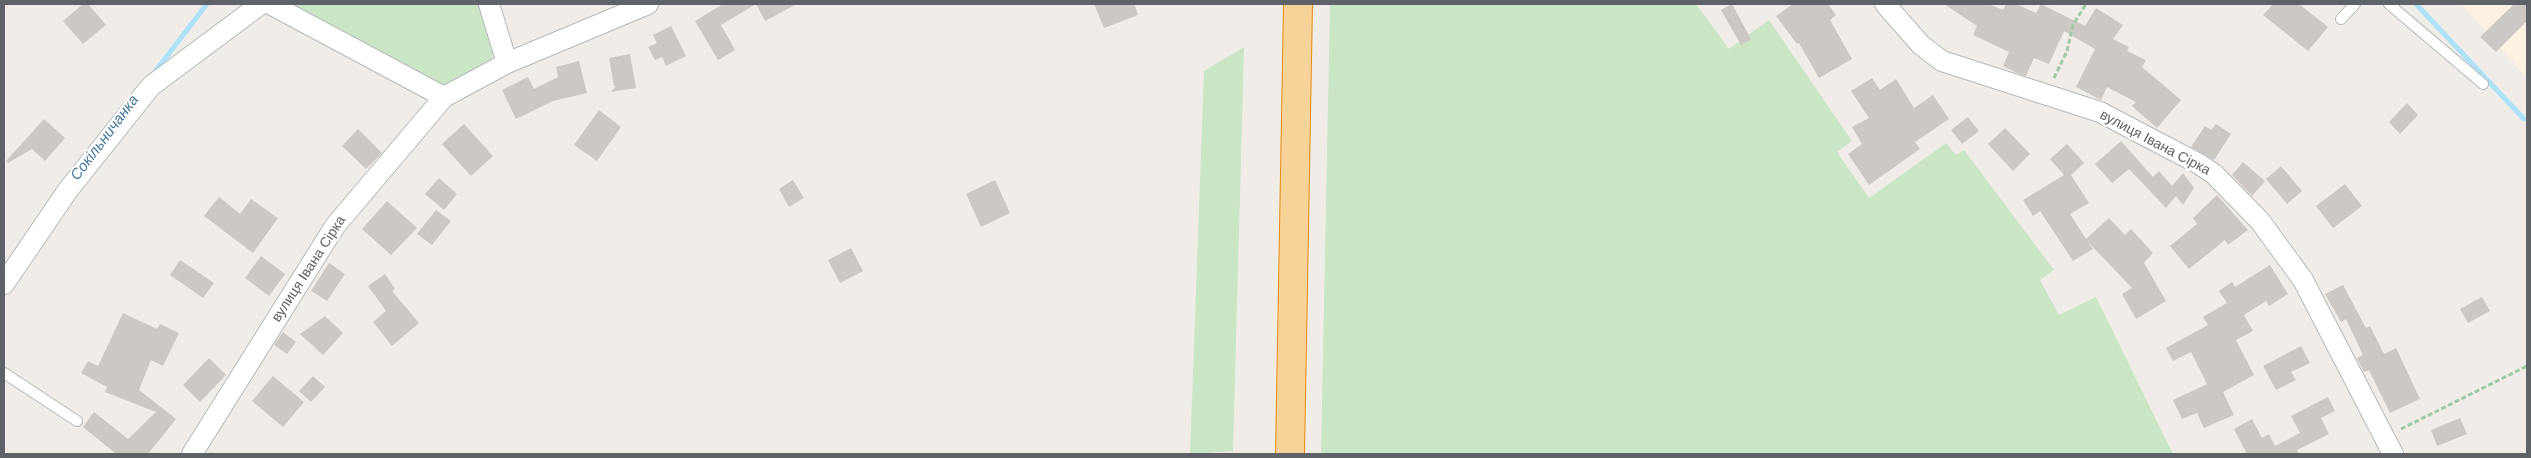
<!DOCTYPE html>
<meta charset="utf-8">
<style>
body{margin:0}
#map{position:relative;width:2531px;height:458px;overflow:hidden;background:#f0ede8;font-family:Helvetica,sans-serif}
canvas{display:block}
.frame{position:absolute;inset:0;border:5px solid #5f6367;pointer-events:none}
</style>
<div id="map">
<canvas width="2531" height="458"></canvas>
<div class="frame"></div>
</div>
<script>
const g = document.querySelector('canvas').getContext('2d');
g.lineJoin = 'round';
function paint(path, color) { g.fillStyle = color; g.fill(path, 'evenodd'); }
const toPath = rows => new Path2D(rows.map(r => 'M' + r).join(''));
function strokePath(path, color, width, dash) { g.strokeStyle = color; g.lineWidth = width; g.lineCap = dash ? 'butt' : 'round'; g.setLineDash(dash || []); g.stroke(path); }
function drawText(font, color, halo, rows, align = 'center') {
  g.font = font + ' Helvetica,sans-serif'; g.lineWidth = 4.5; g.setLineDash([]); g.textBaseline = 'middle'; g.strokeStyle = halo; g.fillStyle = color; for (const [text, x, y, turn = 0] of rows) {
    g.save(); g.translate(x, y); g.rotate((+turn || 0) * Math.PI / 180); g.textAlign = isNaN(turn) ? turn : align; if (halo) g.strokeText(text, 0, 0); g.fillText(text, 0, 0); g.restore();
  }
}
const commercial = toPath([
 [2461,4,2527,4,2527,77,2500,48,2496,52,2480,37,2486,31]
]);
const green = toPath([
 [282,4,483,4,495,47,489,66,449,89],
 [1330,4,1696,4,1729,49,1769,20,1852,141,1837,152,1869,198,1946,143,1956,155,1964,150,2054,270,2040,280,2059,315,2096,297,2173,454,1321,454],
 [1244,47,1233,451,1190,454,1204,71]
]);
const stream = toPath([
 [2416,4,2524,119],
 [154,73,207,4]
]);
const building = toPath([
 [83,4,88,4,106,25,83,44,63,21],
 [723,4,797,4,765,21,756,4,721,25,735,50,718,60,695,21],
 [1094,4,1134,4,1138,15,1104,28],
 [1732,4,1751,39,1741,45,1721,10],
 [1793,4,1828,4,1836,15,1830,20,1852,59,1819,78,1799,43,1797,44,1776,16],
 [1944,4,1988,4,2003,10,2006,4,2016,4,2036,13,2041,4,2085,26,2096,8,2123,25,2113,39,2129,47,2127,51,2146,60,2142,67,2181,100,2157,128,2132,106,2136,102,2107,87,2101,100,2076,87,2095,49,2064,31,2049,64,2034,58,2026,76,2017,73,2003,66,2009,52,1973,35,1977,26],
 [2273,4,2299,4,2328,27,2308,51,2263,15],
 [2514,4,2527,4,2527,21,2496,52,2480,37],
 [671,26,686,56,666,66,662,57,655,60,648,47,657,43,653,35],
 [630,54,636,88,611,92,616,86,614,86,609,58],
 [579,61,587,93,553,101,516,119,502,90,528,77,534,89,558,77,556,67],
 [1872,78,1880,90,1896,79,1914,108,1933,95,1949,119,1915,142,1920,149,1869,185,1848,154,1862,144,1852,127,1869,118,1851,91],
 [2407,103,2418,115,2400,134,2389,122],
 [599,110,621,127,597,161,574,145],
 [1968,117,1979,131,1962,144,1951,130],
 [44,119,65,138,45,161,32,149,8,163,6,161],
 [464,124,493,156,471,176,442,144],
 [2216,124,2231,134,2214,160,2191,147,2205,126,2211,130],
 [2005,128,2030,154,2013,171,1988,144],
 [358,129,382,153,366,169,342,146],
 [2121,141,2153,177,2159,171,2172,186,2183,173,2194,188,2183,205,2176,196,2166,208,2129,169,2112,183,2095,164],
 [2067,144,2084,163,2071,175,2089,203,2070,214,2086,239,2109,218,2125,235,2131,229,2153,253,2144,263,2166,301,2136,319,2122,294,2132,288,2088,242,2093,249,2073,261,2040,211,2033,216,2023,200,2064,175,2050,159],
 [2243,162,2265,181,2252,196,2232,175],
 [2281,166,2302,191,2287,204,2266,179],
 [439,178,457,194,444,210,425,194],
 [793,180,804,198,789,207,779,189],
 [995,180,1010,213,981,227,966,194],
 [2345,184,2362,206,2333,228,2316,206],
 [2217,195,2248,230,2228,245,2225,240,2189,269,2170,246,2197,224,2193,218],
 [219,197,240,214,251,199,278,218,253,253,204,216],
 [387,201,417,228,391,255,362,229],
 [436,210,451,221,432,245,417,234],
 [851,248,863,271,840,283,828,260],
 [261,256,285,274,269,296,245,278],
 [180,260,214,283,203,298,170,275],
 [329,263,345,274,327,301,311,291],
 [2270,265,2288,294,2269,306,2266,301,2244,315,2253,331,2236,340,2254,375,2223,392,2234,415,2204,428,2197,413,2182,419,2173,400,2207,384,2191,352,2173,361,2166,348,2208,325,2203,317,2227,303,2219,291,2232,282,2235,287],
 [385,274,395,289,392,291,419,323,392,346,373,322,386,311,368,286],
 [2343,285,2366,328,2370,326,2384,354,2396,348,2420,399,2390,413,2369,370,2364,372,2357,358,2363,355,2346,319,2341,322,2325,294],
 [2482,297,2490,311,2468,323,2460,309],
 [123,313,157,329,160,324,179,333,163,366,151,360,139,390,176,419,148,454,113,454,115,453,83,427,94,412,128,439,156,412,105,392,107,387,81,373,88,361,98,366],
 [325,316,343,333,323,355,300,334],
 [283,332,296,342,287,354,274,345],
 [2301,346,2310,363,2291,372,2296,380,2276,390,2263,366],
 [209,358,226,375,200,402,183,385],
 [273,376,304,402,283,427,252,401],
 [313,376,325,387,311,402,299,391],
 [2328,397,2335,411,2321,418,2329,434,2297,450,2299,454,2247,454,2234,429,2252,419,2262,438,2269,434,2275,446,2300,433,2291,416],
 [2460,418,2467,434,2437,446,2431,430]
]);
const path = toPath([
 [2054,78,2067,51,2073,25,2086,4],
 [2401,429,2527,366]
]);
const lane = toPath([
 [2389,4,2483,84],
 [2341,19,2355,4],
 [4,373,77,421]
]);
const street = toPath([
 [270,4,444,97],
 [489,4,507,63],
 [1885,4,1921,45,1942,61,2100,112,2199,164,2214,174,2260,221,2303,280,2393,454],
 [4,284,68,190,151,86,261,4],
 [192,454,335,226,444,97,507,63,648,4]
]);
const highway = toPath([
 [1290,454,1298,4]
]);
const streetNames = [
 ["вулиця Івана Сірка",2155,143,28],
 ["вулиця Івана Сірка",309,269,-57]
];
const waterNames = [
 ["Сокільничанка",105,138,-53]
];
paint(commercial, '#fcf2e1');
paint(green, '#cae6c6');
strokePath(stream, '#aee2fa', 5);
paint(building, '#ccc8c4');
strokePath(lane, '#b5b8bb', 12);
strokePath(street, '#b5b8bb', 22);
strokePath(highway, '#e98a0f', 30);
strokePath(path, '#a1c9a7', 3, [5, 2.5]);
strokePath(lane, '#fff', 10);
strokePath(street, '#fff', 20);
strokePath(highway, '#f6d398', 28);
drawText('14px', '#5f6367', '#fff', streetNames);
drawText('italic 15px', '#44799b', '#fff', waterNames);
</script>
